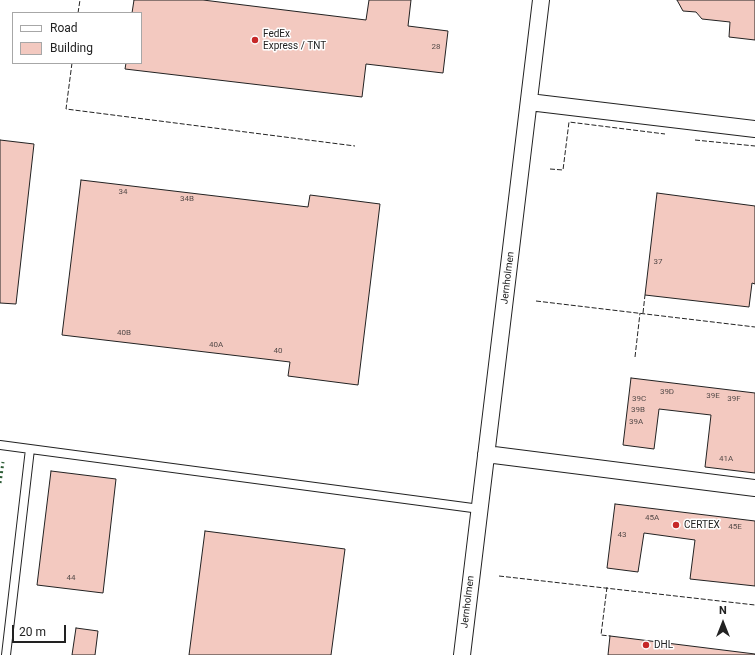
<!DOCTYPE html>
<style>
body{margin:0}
#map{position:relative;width:755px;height:655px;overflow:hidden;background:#fff;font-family:Roboto,sans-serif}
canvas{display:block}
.legend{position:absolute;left:12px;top:12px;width:130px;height:52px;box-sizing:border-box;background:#fff;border:1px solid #a7a7a7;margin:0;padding:5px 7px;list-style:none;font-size:12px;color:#222}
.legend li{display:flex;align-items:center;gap:8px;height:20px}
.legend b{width:20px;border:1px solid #a7a7a7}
.north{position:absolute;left:703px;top:603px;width:40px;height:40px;-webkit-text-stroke:3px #fff;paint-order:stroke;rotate:0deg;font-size:11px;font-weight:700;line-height:16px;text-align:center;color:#222}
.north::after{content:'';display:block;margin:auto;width:14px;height:18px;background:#222;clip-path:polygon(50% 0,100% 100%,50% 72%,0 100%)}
.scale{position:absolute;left:12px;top:625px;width:54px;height:18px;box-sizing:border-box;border:2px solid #222;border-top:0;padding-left:5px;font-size:12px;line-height:14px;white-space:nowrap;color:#222;-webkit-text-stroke:3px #fff;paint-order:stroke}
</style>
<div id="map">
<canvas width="755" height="655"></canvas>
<ul class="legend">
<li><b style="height:5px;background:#fff"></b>Road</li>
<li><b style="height:11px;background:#f3c9c0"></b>Building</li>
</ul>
<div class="north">N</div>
<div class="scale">20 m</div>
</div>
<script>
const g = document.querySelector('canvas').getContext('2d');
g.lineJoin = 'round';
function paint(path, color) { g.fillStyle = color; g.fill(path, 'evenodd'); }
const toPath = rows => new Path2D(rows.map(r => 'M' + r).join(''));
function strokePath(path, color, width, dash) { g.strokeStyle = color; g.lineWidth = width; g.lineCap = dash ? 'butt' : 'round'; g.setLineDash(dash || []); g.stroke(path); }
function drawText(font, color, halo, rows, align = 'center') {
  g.font = font + ' Roboto,sans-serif'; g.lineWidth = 3; g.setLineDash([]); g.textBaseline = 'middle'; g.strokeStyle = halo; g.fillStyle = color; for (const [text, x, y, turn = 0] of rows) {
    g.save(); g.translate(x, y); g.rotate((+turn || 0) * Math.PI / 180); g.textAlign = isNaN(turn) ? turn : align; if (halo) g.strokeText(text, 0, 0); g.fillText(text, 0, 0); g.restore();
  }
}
const building = toPath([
 [134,0,203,0,366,20,369,0,411,0,408,26,448,31,443,73,366,64,362,97,125,69,126,63,141,63,141,13,132,13,134,0],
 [677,0,755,0,755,40,729,37,730,22,702,19,696,12,683,11,677,0],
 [0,140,34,144,16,304,0,303,0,140],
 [81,180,308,207,310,195,380,204,358,385,288,376,290,362,62,335,81,180],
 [657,193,755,206,755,284,752,283,749,307,645,295,657,193],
 [631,378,755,393,755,473,705,467,711,415,659,409,654,449,623,445,631,378],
 [51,471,116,479,103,593,37,585,51,471],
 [615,504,755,521,755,586,690,579,695,540,644,533,638,572,607,568,615,504],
 [205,531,345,549,331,655,189,655,205,531],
 [76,628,98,631,95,655,72,655,76,628],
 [610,636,755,654,755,655,608,655,610,636]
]);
const service = toPath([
 [0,445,480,509],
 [6,655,30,449]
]);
const minor = toPath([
 [529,102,755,129],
 [486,454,755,488],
 [462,655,541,0]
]);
const hedge = toPath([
 [0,483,3,462]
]);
const fence = toPath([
 [78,13,80,0],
 [72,63,66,109,355,146],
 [695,140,755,146],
 [550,169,563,170,569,122,665,134],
 [536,301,755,327],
 [643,313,645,295],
 [635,357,640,313],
 [499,576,755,605],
 [607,587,601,635,610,636]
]);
const markers = [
 [255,40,4,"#c62828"],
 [676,525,4,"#c62828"],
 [646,645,4,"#c62828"]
];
const numberNames = [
 ["28",436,47],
 ["34",123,192],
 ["34B",187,199],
 ["37",658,262],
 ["40B",124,333],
 ["40A",216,345],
 ["40",278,351],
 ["39D",667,392],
 ["39E",713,396],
 ["39C",639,399],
 ["39F",734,399],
 ["39B",638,410],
 ["39A",636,422],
 ["41A",726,459],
 ["45A",652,518],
 ["45E",735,527],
 ["43",622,535],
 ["44",71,578]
];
const poiNames = [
 ["FedEx",263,34],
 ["Express / TNT",263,46],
 ["CERTEX",684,525],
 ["DHL",654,645]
];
const streetNames = [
 ["Jernholmen",508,278,-83],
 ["Jernholmen",468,602,-83]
];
paint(building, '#f3c9c0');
strokePath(building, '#222', 1);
strokePath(service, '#222', 10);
strokePath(minor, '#222', 18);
strokePath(service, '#fff', 8);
strokePath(minor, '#fff', 16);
strokePath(hedge, '#2f5e38', 3, [2, 3]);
strokePath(fence, '#222', 1, [5, 2]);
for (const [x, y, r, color] of markers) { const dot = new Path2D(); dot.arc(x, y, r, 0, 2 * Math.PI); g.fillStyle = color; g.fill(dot); strokePath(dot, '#fff', 1.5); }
drawText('8px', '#564c4a', null, numberNames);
drawText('10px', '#222', '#fff', poiNames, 'left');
drawText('10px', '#222', '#fff', streetNames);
</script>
